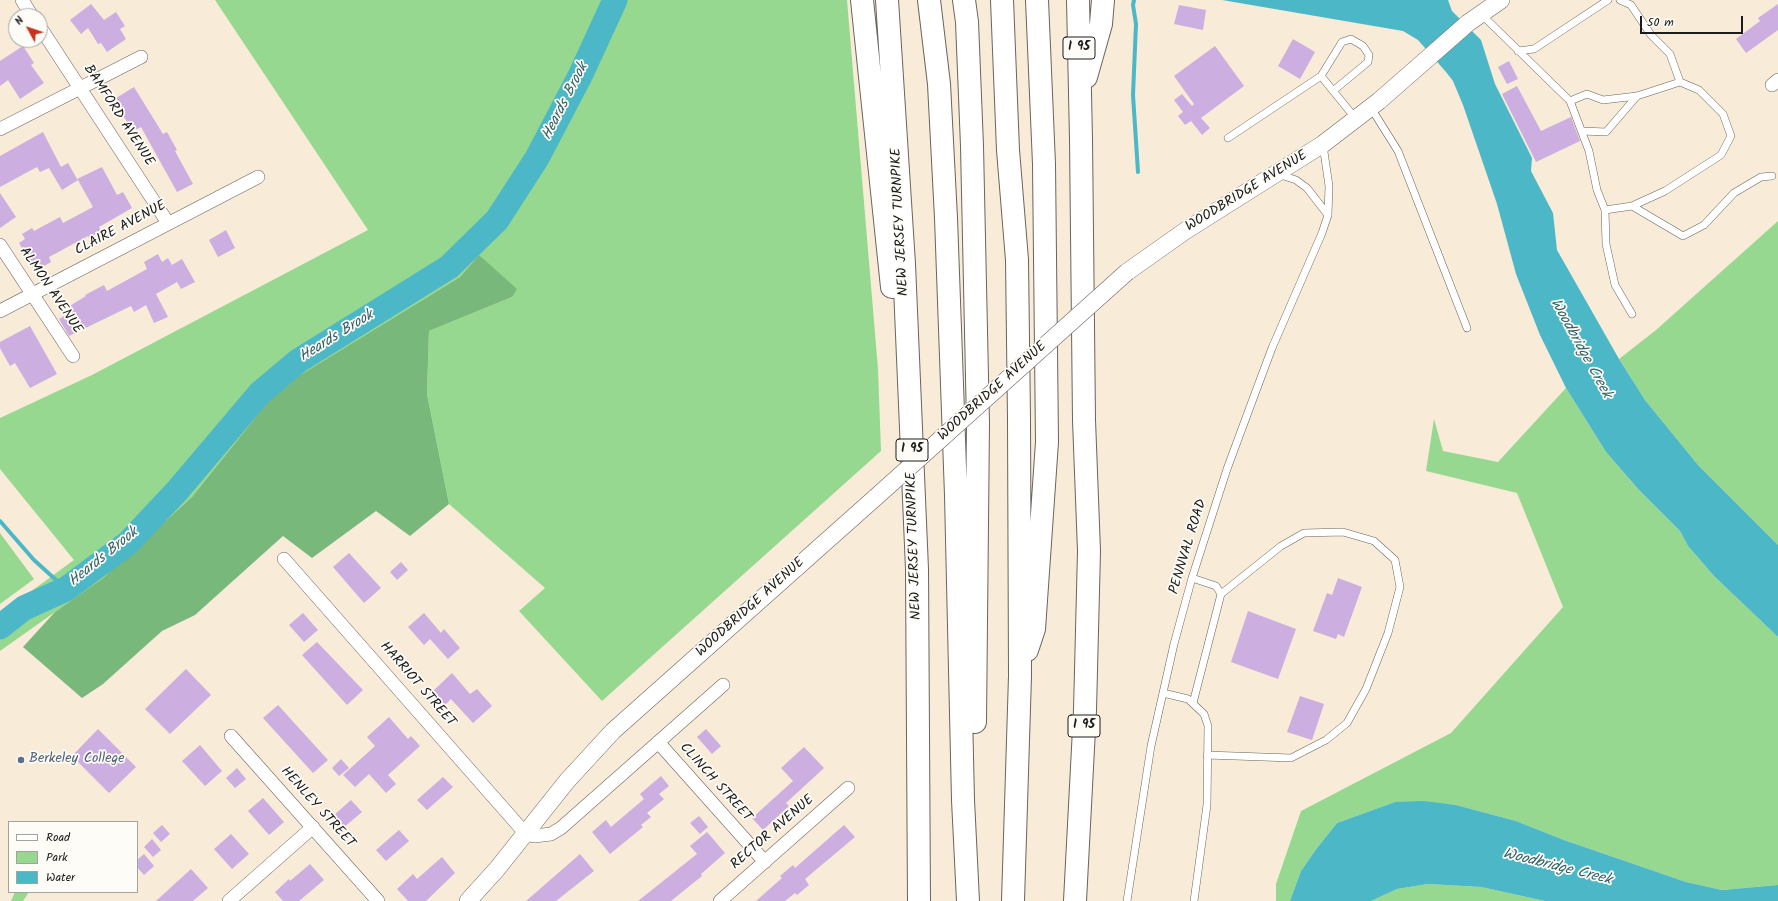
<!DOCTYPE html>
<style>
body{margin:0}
#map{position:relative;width:1778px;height:901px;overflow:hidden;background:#f8ebd8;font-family:Kalam,sans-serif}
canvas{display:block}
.legend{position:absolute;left:8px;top:821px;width:130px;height:72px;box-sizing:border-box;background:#fdfcf7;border:1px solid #a3a29f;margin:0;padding:5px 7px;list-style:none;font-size:12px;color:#1c1c1c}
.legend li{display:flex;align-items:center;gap:8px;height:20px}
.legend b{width:20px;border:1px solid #a3a29f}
.north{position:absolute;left:8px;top:8px;width:40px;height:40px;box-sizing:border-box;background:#fdfcf7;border:1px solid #a3a29f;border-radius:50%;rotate:310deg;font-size:11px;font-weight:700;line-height:16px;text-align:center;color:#1c1c1c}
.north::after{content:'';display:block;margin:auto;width:14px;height:18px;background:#c8321e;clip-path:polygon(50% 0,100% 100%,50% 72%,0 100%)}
.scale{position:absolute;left:1640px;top:16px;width:103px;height:18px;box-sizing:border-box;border:2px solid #1c1c1c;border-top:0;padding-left:5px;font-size:12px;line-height:14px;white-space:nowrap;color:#1c1c1c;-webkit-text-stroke:3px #fdfcf7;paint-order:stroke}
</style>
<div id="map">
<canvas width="1778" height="901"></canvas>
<ul class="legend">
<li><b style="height:5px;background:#fff"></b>Road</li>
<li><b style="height:11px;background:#96d88f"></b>Park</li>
<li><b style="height:11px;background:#4cb8c7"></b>Water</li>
</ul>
<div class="north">N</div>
<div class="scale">50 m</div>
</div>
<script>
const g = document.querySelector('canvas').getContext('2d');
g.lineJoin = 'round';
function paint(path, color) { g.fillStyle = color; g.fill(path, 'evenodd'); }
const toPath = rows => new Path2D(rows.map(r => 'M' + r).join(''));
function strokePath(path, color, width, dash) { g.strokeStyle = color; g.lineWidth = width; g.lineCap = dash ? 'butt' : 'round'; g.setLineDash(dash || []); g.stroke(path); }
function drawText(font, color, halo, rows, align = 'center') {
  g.font = font + ' Kalam,sans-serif'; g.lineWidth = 3.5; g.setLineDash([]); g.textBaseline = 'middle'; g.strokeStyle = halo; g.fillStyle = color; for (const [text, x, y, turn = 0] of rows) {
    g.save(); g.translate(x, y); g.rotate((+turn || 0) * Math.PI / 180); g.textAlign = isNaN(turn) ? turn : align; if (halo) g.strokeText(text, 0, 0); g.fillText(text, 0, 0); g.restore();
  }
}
const green = toPath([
 [215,0,847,0,878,369,881,451,602,701,519,611,545,588,449,504,427,394,429,331,512,297,479,255,460,277,279,388,192,497,103,578,0,651,0,614,74,560,0,469,0,418,92,375,368,230],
 [1778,221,1778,545,1698,465,1645,400,1619,359,1656,330],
 [1566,388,1606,452,1639,490,1680,531,1688,546,1714,576,1778,637,1778,885,1722,890,1686,882,1564,840,1516,821,1456,805,1395,802,1337,823,1317,848,1301,871,1290,901,1276,901,1276,884,1301,811,1451,733,1563,607,1517,493,1426,471,1434,419,1443,451,1498,462],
 [0,533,34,579,0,604],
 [1428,884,1481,887,1545,901,1371,901,1397,889],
 [15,892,29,892,23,901,11,901]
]);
const forest = toPath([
 [479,255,517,289,512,297,429,331,427,394,449,504,410,536,376,511,312,558,283,536,195,615,162,631,103,684,82,698,23,647,55,612,103,578,192,497,279,388,460,277]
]);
const water = toPath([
 [1222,0,1448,0,1452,11,1481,40,1495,84,1532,158,1531,171,1553,213,1557,250,1619,359,1645,400,1698,465,1778,545,1778,637,1714,576,1688,546,1680,531,1639,490,1606,452,1566,388,1540,335,1516,274,1497,204,1463,105,1453,81,1446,72,1418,40,1403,31],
 [1423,801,1456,805,1516,821,1564,840,1686,882,1722,890,1778,885,1778,901,1545,901,1481,887,1428,884,1397,889,1371,901,1290,901,1301,871,1317,848,1337,823,1395,802]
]);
const stream = toPath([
 [1134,0,1133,5,1136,24,1133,95,1138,172],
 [0,521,34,560,66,589]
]);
const river = toPath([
 [0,627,24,608,66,589,128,543,177,491,260,393,298,361,449,267,497,220,537,158,580,76,615,0]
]);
const building = toPath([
 [91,4,104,20,116,12,125,26,120,29,126,39,107,52,101,43,98,44,88,28,81,34,70,20],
 [1778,4,1778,30,1746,53,1736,39,1760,21,1758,18],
 [1179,5,1206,10,1203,30,1174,24],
 [1293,39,1315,52,1300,79,1278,66],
 [23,46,34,63,31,65,44,83,20,99,8,80,0,86,0,61],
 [1215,46,1244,86,1201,118,1210,128,1202,135,1191,121,1185,125,1178,116,1183,112,1174,100,1182,94,1192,106,1194,104,1174,76],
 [1509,61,1518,79,1507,84,1498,67],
 [1517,86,1541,131,1571,117,1580,141,1536,162,1502,94],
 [134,87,163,134,167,132,177,150,175,151,193,184,177,192,141,127,133,131,113,100],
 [43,132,61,167,68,163,77,179,102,167,117,195,123,192,132,208,99,227,101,231,89,238,88,236,49,257,51,262,35,271,19,243,25,239,22,234,32,228,34,231,60,217,63,223,93,207,78,180,62,190,49,168,40,172,37,167,0,187,0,156],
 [0,193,16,217,0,228],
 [226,230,235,248,218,257,209,240],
 [158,254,162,262,168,258,172,265,182,259,195,282,181,289,177,282,156,294,168,317,154,323,146,305,134,312,131,306,69,336,59,319,71,312,68,307,86,296,85,295,104,285,107,291,147,269,144,262],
 [30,326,57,374,30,388,15,363,10,366,0,348,0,342],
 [349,553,381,588,364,603,333,567],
 [401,562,408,570,397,580,390,572],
 [1338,578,1362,587,1344,637,1338,634,1336,639,1313,631,1327,593,1332,595],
 [1248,611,1296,629,1278,679,1231,662],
 [303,613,318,630,304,642,289,625],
 [424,613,441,633,444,629,460,648,448,659,430,639,424,645,408,627],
 [317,642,363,690,347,705,302,655],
 [186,669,211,695,170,734,145,709],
 [452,673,470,694,477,689,492,706,473,723,451,699,445,705,433,691],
 [1300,696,1324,704,1312,740,1287,732],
 [278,705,328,760,313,773,263,718],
 [389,717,408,739,411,736,420,746,388,775,396,784,386,793,369,774,355,787,343,775,375,746,367,737],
 [98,729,136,767,109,793,72,756],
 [706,729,721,746,712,754,697,737],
 [200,745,222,771,205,786,182,761],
 [804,747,824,768,786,803,789,806,763,830,752,818,793,781,781,768],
 [341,759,349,768,339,776,332,768],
 [237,768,246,779,235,788,226,778],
 [661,776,669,786,659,794,664,799,647,813,651,817,641,825,643,827,610,854,592,832,606,820,611,827,644,799,640,794],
 [443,777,453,787,427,810,417,800],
 [263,798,284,822,269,835,248,811],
 [351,800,362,812,343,828,333,816],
 [699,816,708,827,700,834,690,823],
 [162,825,170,834,161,842,153,833],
 [844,825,855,837,805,879,809,885,797,895,795,893,785,901,756,901,782,878,780,876,793,865,795,868],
 [399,830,409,841,386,861,376,850],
 [707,832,725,853,701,874,702,876,671,901,638,901,697,854,690,846],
 [231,834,249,854,232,869,214,849],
 [152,839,161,850,153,857,144,847],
 [144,854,154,866,144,875,137,867,137,860],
 [580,854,594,871,556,901,526,901],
 [442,857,455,873,426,901,408,901,397,889,413,874,417,879],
 [310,864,324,880,299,901,283,901,275,892,289,879,290,881],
 [191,869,208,888,193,901,156,901]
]);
const service = toPath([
 [1620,0,1631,5,1651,35,1670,54,1680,82],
 [1481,14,1570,101,1589,151,1597,190,1605,210,1606,244,1615,285,1632,314],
 [1518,51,1534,49,1608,0],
 [1321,76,1342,42,1351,39,1363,46,1369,55,1368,62,1333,91],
 [1570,101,1587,94,1603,100,1637,96,1680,82,1699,90,1723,114,1731,136,1721,155,1665,191,1632,206],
 [1371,108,1398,151,1467,328],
 [1582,131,1606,132,1637,96],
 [1228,138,1321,76,1356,119],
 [1278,174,1296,180,1307,188,1328,215,1329,186,1323,145],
 [1605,210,1632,206,1683,236,1704,225,1734,193,1761,177,1772,176],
 [1192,578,1216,586,1221,594,1193,703],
 [1163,693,1188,699,1204,714,1208,726,1207,805,1194,901],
 [1207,755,1291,758,1326,740,1347,723,1366,689,1388,633,1400,587,1395,560,1374,541,1343,532,1304,533,1281,546,1221,594],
 [1127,901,1151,746,1174,644,1192,578,1227,469,1250,407,1272,348,1322,233,1328,215]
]);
const minor = toPath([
 [22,0,32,16],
 [40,27,168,223],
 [1772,85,1778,80],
 [0,129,141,57],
 [0,245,73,356],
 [0,311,258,177],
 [284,559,525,833,534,836,551,834,561,828,723,685],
 [231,736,378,901],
 [658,742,765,862],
 [229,901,313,827],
 [720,901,848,788]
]);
const tertiary = toPath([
 [1127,272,1185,231,1323,144,1379,101,1468,23,1501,0],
 [468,901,497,869,567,781,613,731,876,497]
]);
const motorway = toPath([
 [862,0,892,287],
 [887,0,904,264,917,569,919,901],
 [929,0,939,84,946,218,956,495,963,800,968,901],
 [964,0,967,22,972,146,978,423,975,722],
 [1002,0,1008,150,1017,260,1019,419,1020,676,1013,901],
 [1086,77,1101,24,1103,0],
 [1027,650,1034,629,1047,442,1044,164,1037,0],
 [1075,901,1085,710,1089,551,1084,420,1081,139,1078,0]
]);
const tertiaryBridge = toPath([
 [876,497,1127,272]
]);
const markers = [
 [21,760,4,"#5c6f8a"]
];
const shields = [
 [1079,48,32],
 [912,450,32],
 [1084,726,32]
];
const shieldNames = [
 ["I 95",1079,48],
 ["I 95",912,450],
 ["I 95",1084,726]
];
const streetNames = [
 ["BAMFORD AVENUE",118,116,57],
 ["WOODBRIDGE AVENUE",1247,192,-32],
 ["NEW JERSEY TURNPIKE",901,222,-93],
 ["CLAIRE AVENUE",121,229,-28],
 ["ALMON AVENUE",50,291,56],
 ["WOODBRIDGE AVENUE",993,392,-42],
 ["NEW JERSEY TURNPIKE",915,546,-92],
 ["PENNVAL ROAD",1189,547,-73],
 ["WOODBRIDGE AVENUE",751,608,-42],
 ["HARRIOT STREET",417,685,49],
 ["CLINCH STREET",715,783,48],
 ["HENLEY STREET",317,808,48],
 ["RECTOR AVENUE",773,833,-41]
];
const serviceNames = [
 ["Berkeley College",29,760]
];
const waterNames = [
 ["Heards Brook",566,102,-63],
 ["Heards Brook",337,337,-32],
 ["Woodbridge Creek",1580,349,61],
 ["Heards Brook",104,558,-39],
 ["Woodbridge Creek",1557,868,14]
];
paint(green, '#96d88f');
paint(forest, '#78b87a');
paint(water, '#4cb8c7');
strokePath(stream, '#4cb8c7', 4);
strokePath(river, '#4cb8c7', 25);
paint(building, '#ccaee0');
strokePath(service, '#69645e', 8);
strokePath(minor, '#69645e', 14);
strokePath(tertiary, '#69645e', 18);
strokePath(motorway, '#69645e', 24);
strokePath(service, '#fff', 7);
strokePath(minor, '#fff', 13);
strokePath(tertiary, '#fff', 17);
strokePath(motorway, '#fff', 22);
strokePath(tertiaryBridge, '#69645e', 18, []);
strokePath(tertiaryBridge, '#fff', 17);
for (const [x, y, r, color] of markers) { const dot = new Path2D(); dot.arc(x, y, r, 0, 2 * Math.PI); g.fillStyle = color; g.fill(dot); strokePath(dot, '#fdfcf7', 1.5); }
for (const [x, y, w] of shields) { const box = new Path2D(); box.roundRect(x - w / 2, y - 11, w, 22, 3); g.fillStyle = '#fdfcf7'; g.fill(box); strokePath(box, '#1c1c1c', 1); }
drawText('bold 13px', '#1c1c1c', null, shieldNames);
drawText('14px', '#1c1c1c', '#fdfcf7', streetNames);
drawText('14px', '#4e5e75', '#fdfcf7', serviceNames, 'left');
drawText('italic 15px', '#326269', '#fdfcf7', waterNames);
</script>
